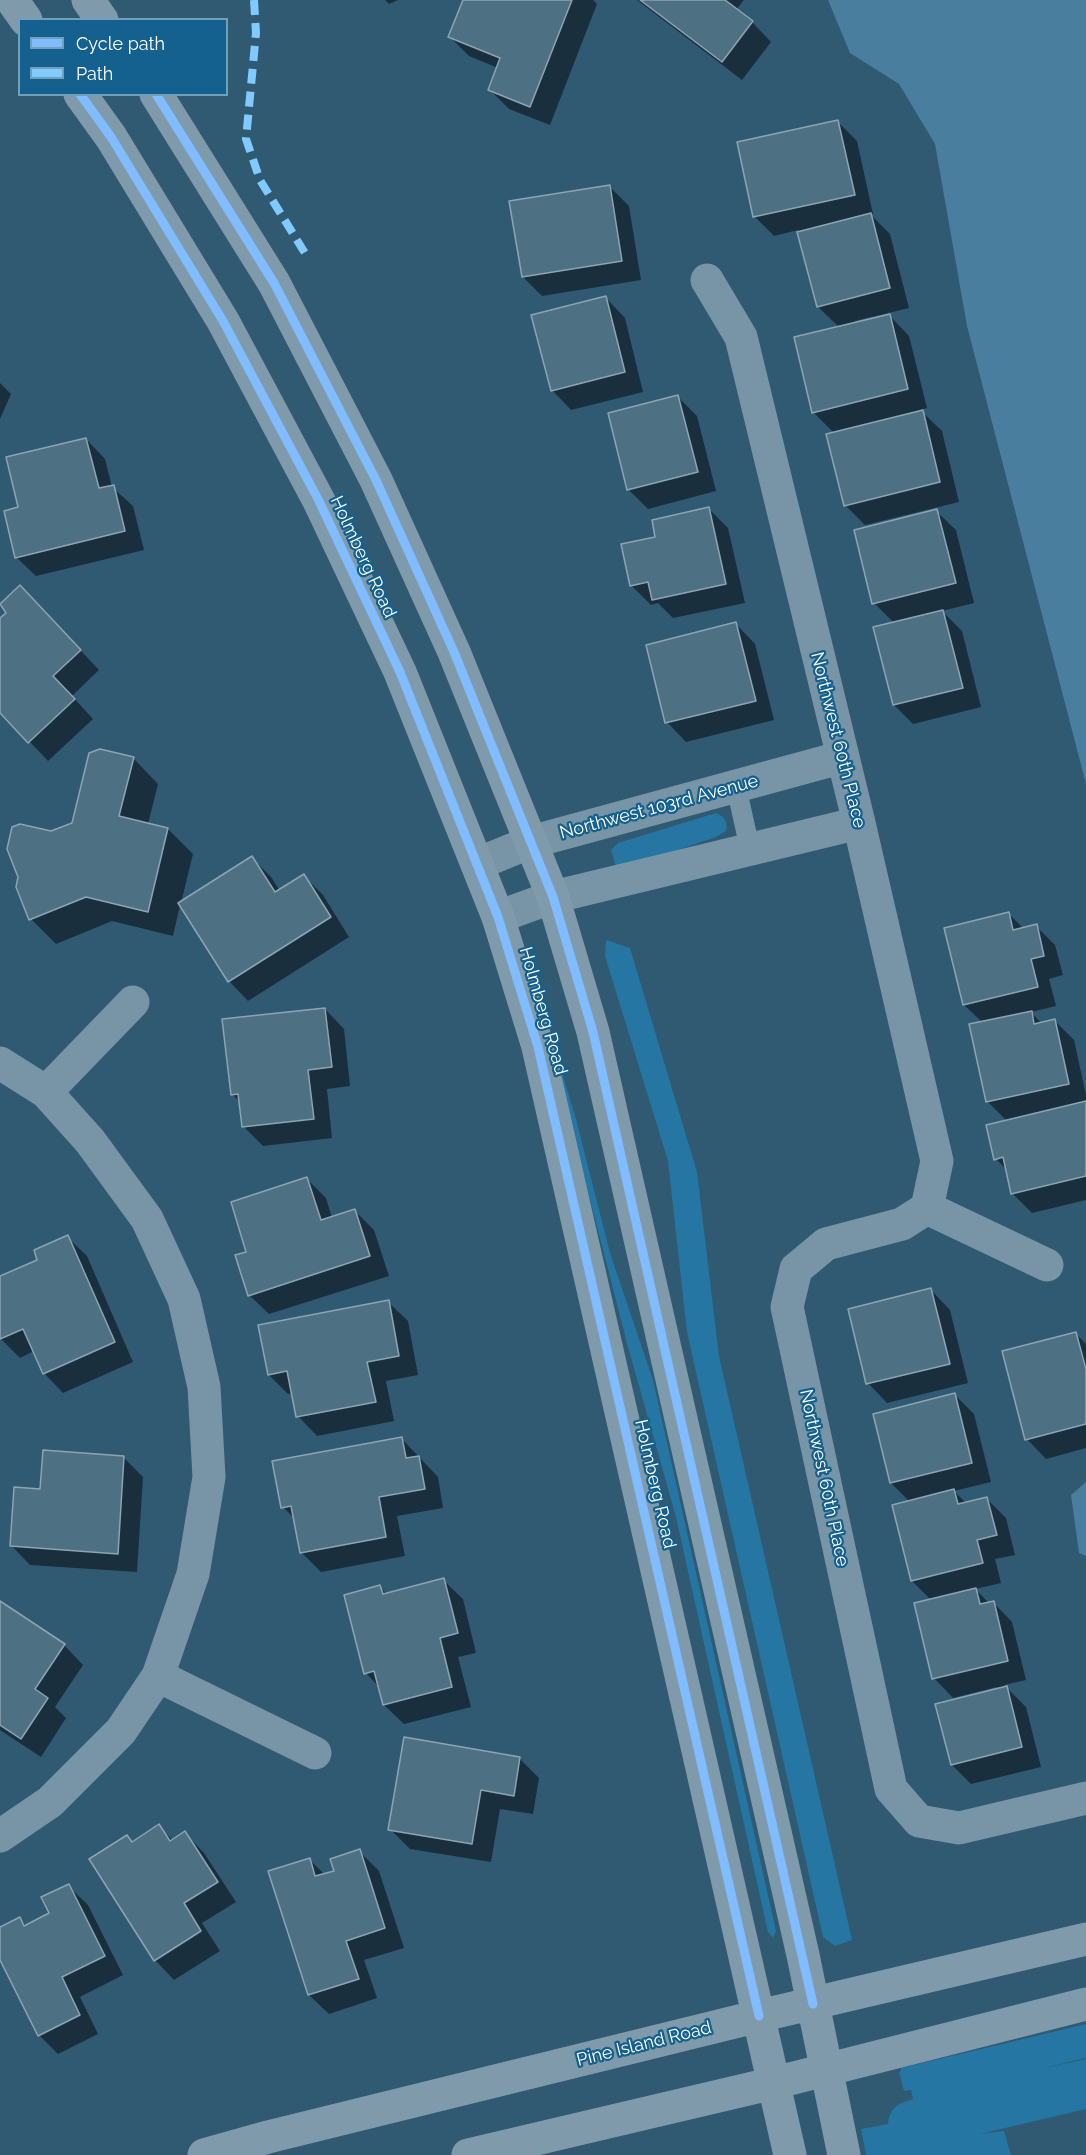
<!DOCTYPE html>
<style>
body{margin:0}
#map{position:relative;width:1086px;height:2155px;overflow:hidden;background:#305972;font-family:Raleway,sans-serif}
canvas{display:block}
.legend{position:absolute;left:18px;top:18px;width:210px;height:78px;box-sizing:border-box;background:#14608e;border:2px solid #72a0bb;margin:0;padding:8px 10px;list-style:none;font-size:18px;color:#fff}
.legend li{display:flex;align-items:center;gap:12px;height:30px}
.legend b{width:30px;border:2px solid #72a0bb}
</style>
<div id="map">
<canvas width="1086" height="2155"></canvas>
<ul class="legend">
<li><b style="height:8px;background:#80bcff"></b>Cycle path</li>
<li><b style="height:8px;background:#80caff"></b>Path</li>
</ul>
</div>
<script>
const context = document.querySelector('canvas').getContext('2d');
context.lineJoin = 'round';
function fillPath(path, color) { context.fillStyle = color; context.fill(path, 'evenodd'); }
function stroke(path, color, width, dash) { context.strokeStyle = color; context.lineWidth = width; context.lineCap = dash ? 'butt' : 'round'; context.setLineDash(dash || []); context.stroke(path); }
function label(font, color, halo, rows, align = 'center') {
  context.font = font + ' Raleway,sans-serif'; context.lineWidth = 4.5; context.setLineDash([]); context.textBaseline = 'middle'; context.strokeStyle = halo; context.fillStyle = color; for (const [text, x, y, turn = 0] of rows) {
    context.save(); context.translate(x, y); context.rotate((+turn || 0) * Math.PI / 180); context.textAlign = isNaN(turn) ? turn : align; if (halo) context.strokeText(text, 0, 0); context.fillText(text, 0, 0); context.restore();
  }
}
const green = new Path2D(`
 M716,813C725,817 728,822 726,831L716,837L621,869L615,864L611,850L618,843Z
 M606,940L630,948L697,1172L719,1356L852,1940L835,1946L823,1937L687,1332L668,1161L605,956Z
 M532,974L576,1119L610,1253L653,1380L776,1931L773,1938L768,1932L676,1517L628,1347Z
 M1086,2024V2058L1040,2069L1086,2059V2109L980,2134L1004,2131L1011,2155H866L861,2129L888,2124C890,2107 897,2104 913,2099L911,2090L904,2091L899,2072L901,2071V2068Z`);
const water = new Path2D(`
 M828,0H1086V784L967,326L935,144L899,84L850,53Z
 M1086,1482V1556L1079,1553L1071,1495Z`);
const shadow = new Path2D(`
 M385,0H398L389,4Z
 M465,0H593L597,4L550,125L509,109L490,90L498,68L469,56L450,37Z
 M637,0H744L736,10L752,22L771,42L742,80Z
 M838,122L857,141L873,214L871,215L890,234L909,308L855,321L856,324L890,316L909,336L927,408L920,410L942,431L959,502L865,525L845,505L834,433L813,412L840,328L818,307L798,230L774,236L754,216Z
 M609,186L629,206L641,280L542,296L523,277Z
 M606,298L625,318L643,392L571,410L552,390Z
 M0,383L11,394L0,419Z
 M678,397L697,416L716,491L648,509L628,489Z
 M86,439L105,459L112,487L133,506L144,550L36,576L16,557L20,508Z
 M708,508L728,528L745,603L673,618L658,603L651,605L631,585L657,538Z
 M936,511L956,530L974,603L942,611L962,631L981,707L913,724L894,705V623L874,603Z
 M39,606L99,670L72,696L93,719L48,761L0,710V620Z
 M736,624L755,644L774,720L686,742L667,722Z
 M133,758L158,784L148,824L168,829L193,854L181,903L252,858L271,877L280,891L304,876L323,895L349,937L248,1001L229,981L180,905L173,936L112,921L56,944L31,919L51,833L74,824Z
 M1009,914L1024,929L1036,926L1055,945L1063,975L1049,979L1056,1006L1031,1012L1042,1024L1055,1021L1074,1040L1086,1095V1200L1032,1213L1013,1194L1008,1171L996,1159L1008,1122L987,1101L983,1023L964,1005Z
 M325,1009L344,1029L350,1086L327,1089L332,1138L263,1146L243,1126L241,1103L232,1094Z
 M307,1179L326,1198L332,1218L355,1211L374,1230L389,1276L269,1314L249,1295L248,1253Z
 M67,1237L87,1256L133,1362L63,1393L44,1373L34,1351L20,1358L0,1338V1278L39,1261Z
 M931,1290L950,1310L968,1383L887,1403L868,1383Z
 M388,1302L408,1321L418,1375L386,1381L394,1421L317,1436L298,1416L293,1393L288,1394L269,1375Z
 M1076,1334L1086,1344V1448L1046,1459L1027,1439Z
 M955,1395L974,1414L991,1482L954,1491L967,1504L987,1499L1006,1518L1015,1555L995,1559L1001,1583L975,1589L989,1603L993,1602L1012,1622L1026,1680L1004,1685L1026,1707L1041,1767L971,1784L952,1765L997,1690V1687L953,1698L934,1678L931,1600L912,1581L910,1502L891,1483Z
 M402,1439L438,1477L443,1508L397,1516L405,1556L321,1572L301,1552L295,1519L283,1507Z
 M123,1457L143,1477L137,1572L30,1565L11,1545L41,1491Z
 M443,1580L463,1599L476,1653L458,1657L471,1707L404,1724L384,1705L380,1688L366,1673L346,1596L380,1587L387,1594Z
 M0,1603L64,1645L83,1665L55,1707L66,1718L41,1757L0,1730Z
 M520,1759L539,1778L533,1814L500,1809L491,1862L410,1849L390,1829Z
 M159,1826L173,1841L185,1833L204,1853L236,1902L202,1923L220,1951L174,1980L155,1960L91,1860L127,1837L133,1843Z
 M359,1851L379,1871L404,1948L364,1960L377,1998L329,2014L309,1995L270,1872L309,1859L325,1875L335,1871Z
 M68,1886L88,1905L123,1975L80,1997L98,2034L58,2054L39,2035L0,1957V1929L19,1919L27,1926L51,1914Z`);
const building = new Path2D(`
 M463,0H572L530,107L488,90L500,58L448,37Z
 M640,0H725L753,21L722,62Z
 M838,120L855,195L753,217L737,142Z
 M610,185L622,261L522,277L509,201Z
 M871,213L890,288L817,307L797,232Z
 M606,296L625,372L551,391L531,315Z
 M890,314L908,389L812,413L794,337Z
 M678,395L698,472L627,490L608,413Z
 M923,410L940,482L844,506L826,434Z
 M86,438L99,488L114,485L125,531L15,558L4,511L18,507L6,457Z
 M709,507L726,584L652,600L648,582L630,586L621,544L655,537L652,520Z
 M937,509L956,583L872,604L854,530Z
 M20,585L81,650L53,676L75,699L28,743L0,713V618L6,613L0,604Z
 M943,610L963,688L893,705L873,627Z
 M736,622L756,701L665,723L646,645Z
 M100,749L134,757L119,816L168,828L148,912L86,897L29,920L16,887L18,877L7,849L12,827L20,824L51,831L72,823L89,753Z
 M252,856L275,892L304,874L331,917L228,982L178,903Z
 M1009,912L1013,930L1037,924L1044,956L1031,959L1038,987L963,1005L944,928Z
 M325,1008L332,1067L308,1070L314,1119L242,1127L238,1094L231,1095L222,1019Z
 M1032,1011L1034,1024L1055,1019L1069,1084L986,1102L969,1024Z
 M1086,1101V1176L1011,1194L1003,1157L994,1160L986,1125Z
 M307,1177L321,1220L355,1209L370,1256L248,1296L235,1255L246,1252L231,1202Z
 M68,1235L115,1342L43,1374L23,1329L0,1339V1276L37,1260L34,1250Z
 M931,1288L950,1364L866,1384L848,1309Z
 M389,1300L399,1356L367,1362L376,1402L296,1417L287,1371L268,1375L258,1325Z
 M1076,1332L1086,1369V1424L1025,1440L1002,1351Z
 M955,1393L972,1463L890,1483L873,1414Z
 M402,1437L406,1458L419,1456L425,1489L379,1497L386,1537L300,1553L291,1506L281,1508L272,1461Z
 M43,1450L124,1456L118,1554L10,1546L14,1487L40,1489Z
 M954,1489L958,1504L987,1497L997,1535L977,1540L983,1563L911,1581L892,1505Z
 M444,1578L458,1633L440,1638L452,1687L383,1705L374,1671L364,1674L344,1595L380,1585L383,1594Z
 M976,1588L980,1604L994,1601L1008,1661L932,1679L914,1603Z
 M0,1601L65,1644L35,1689L48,1698L21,1739L0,1725Z
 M1007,1686L1022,1747L951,1765L935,1704Z
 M404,1737L520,1757L514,1796L481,1790L472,1844L388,1830Z
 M159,1824L170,1841L185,1831L218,1882L184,1903L201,1931L154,1961L89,1859L127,1835L132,1842Z
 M360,1849L385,1928L346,1941L359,1979L308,1995L268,1871L310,1858L315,1876L334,1871L330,1859Z
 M69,1884L105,1956L62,1977L80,2015L38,2036L0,1960V1927L20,1917L24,1926L49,1913L41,1897Z`);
const lane = new Path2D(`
 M736,786L750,849`);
const street = new Path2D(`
 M707,280L741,337L859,823L937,1161L927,1208L902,1224L826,1244L796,1269L787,1307L891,1789L919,1821L959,1828L1086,1798
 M477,864L531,842L843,757
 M498,917L553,897L859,823
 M0,1063L46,1092L90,1141L147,1219L184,1299L204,1387L209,1477L193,1574L158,1676L121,1731L50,1802L0,1836
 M46,1092L133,1002
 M927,1208L1047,1265
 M158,1676L315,1753`);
const secondary = new Path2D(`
 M12,0L26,20
 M88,0L102,20
 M80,94L111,137L223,321L319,501L400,672L498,917L538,1047L790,2155
 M156,94L274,283L376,480L454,652L553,897L593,1032L803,1955L844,2155
 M204,2155L268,2137L759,2016L1086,1939
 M468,2155L774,2083L1086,2004`);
const quiet = new Path2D(`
 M254,0L256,33L246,139L260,180L308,258`);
const cycleway = new Path2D(`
 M80,94L111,137L223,321L319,501L400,672L498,917L538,1047L759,2016
 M156,94L274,283L376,480L454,652L553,897L593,1032L813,2004`);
const streetNames = [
 ["Holmberg Road",363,557,65],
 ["Northwest 60th Place",838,740,76],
 ["Northwest 103rd Avenue",659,807,-15],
 ["Holmberg Road",543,1011,74],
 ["Northwest 60th Place",824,1478,78],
 ["Holmberg Road",655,1484,77],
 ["Pine Island Road",644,2044,-14]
];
fillPath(green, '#2576a3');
fillPath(water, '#497e9e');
fillPath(shadow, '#0007');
fillPath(building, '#4e7083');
stroke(building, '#8ca5b4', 1.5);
stroke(lane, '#7795a6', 20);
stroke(street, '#7795a6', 33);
stroke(secondary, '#7f9aab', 33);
stroke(quiet, '#80caff', 8, [15, 8]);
stroke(cycleway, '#80bcff', 9);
label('18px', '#fff', '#14608e', streetNames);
</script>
